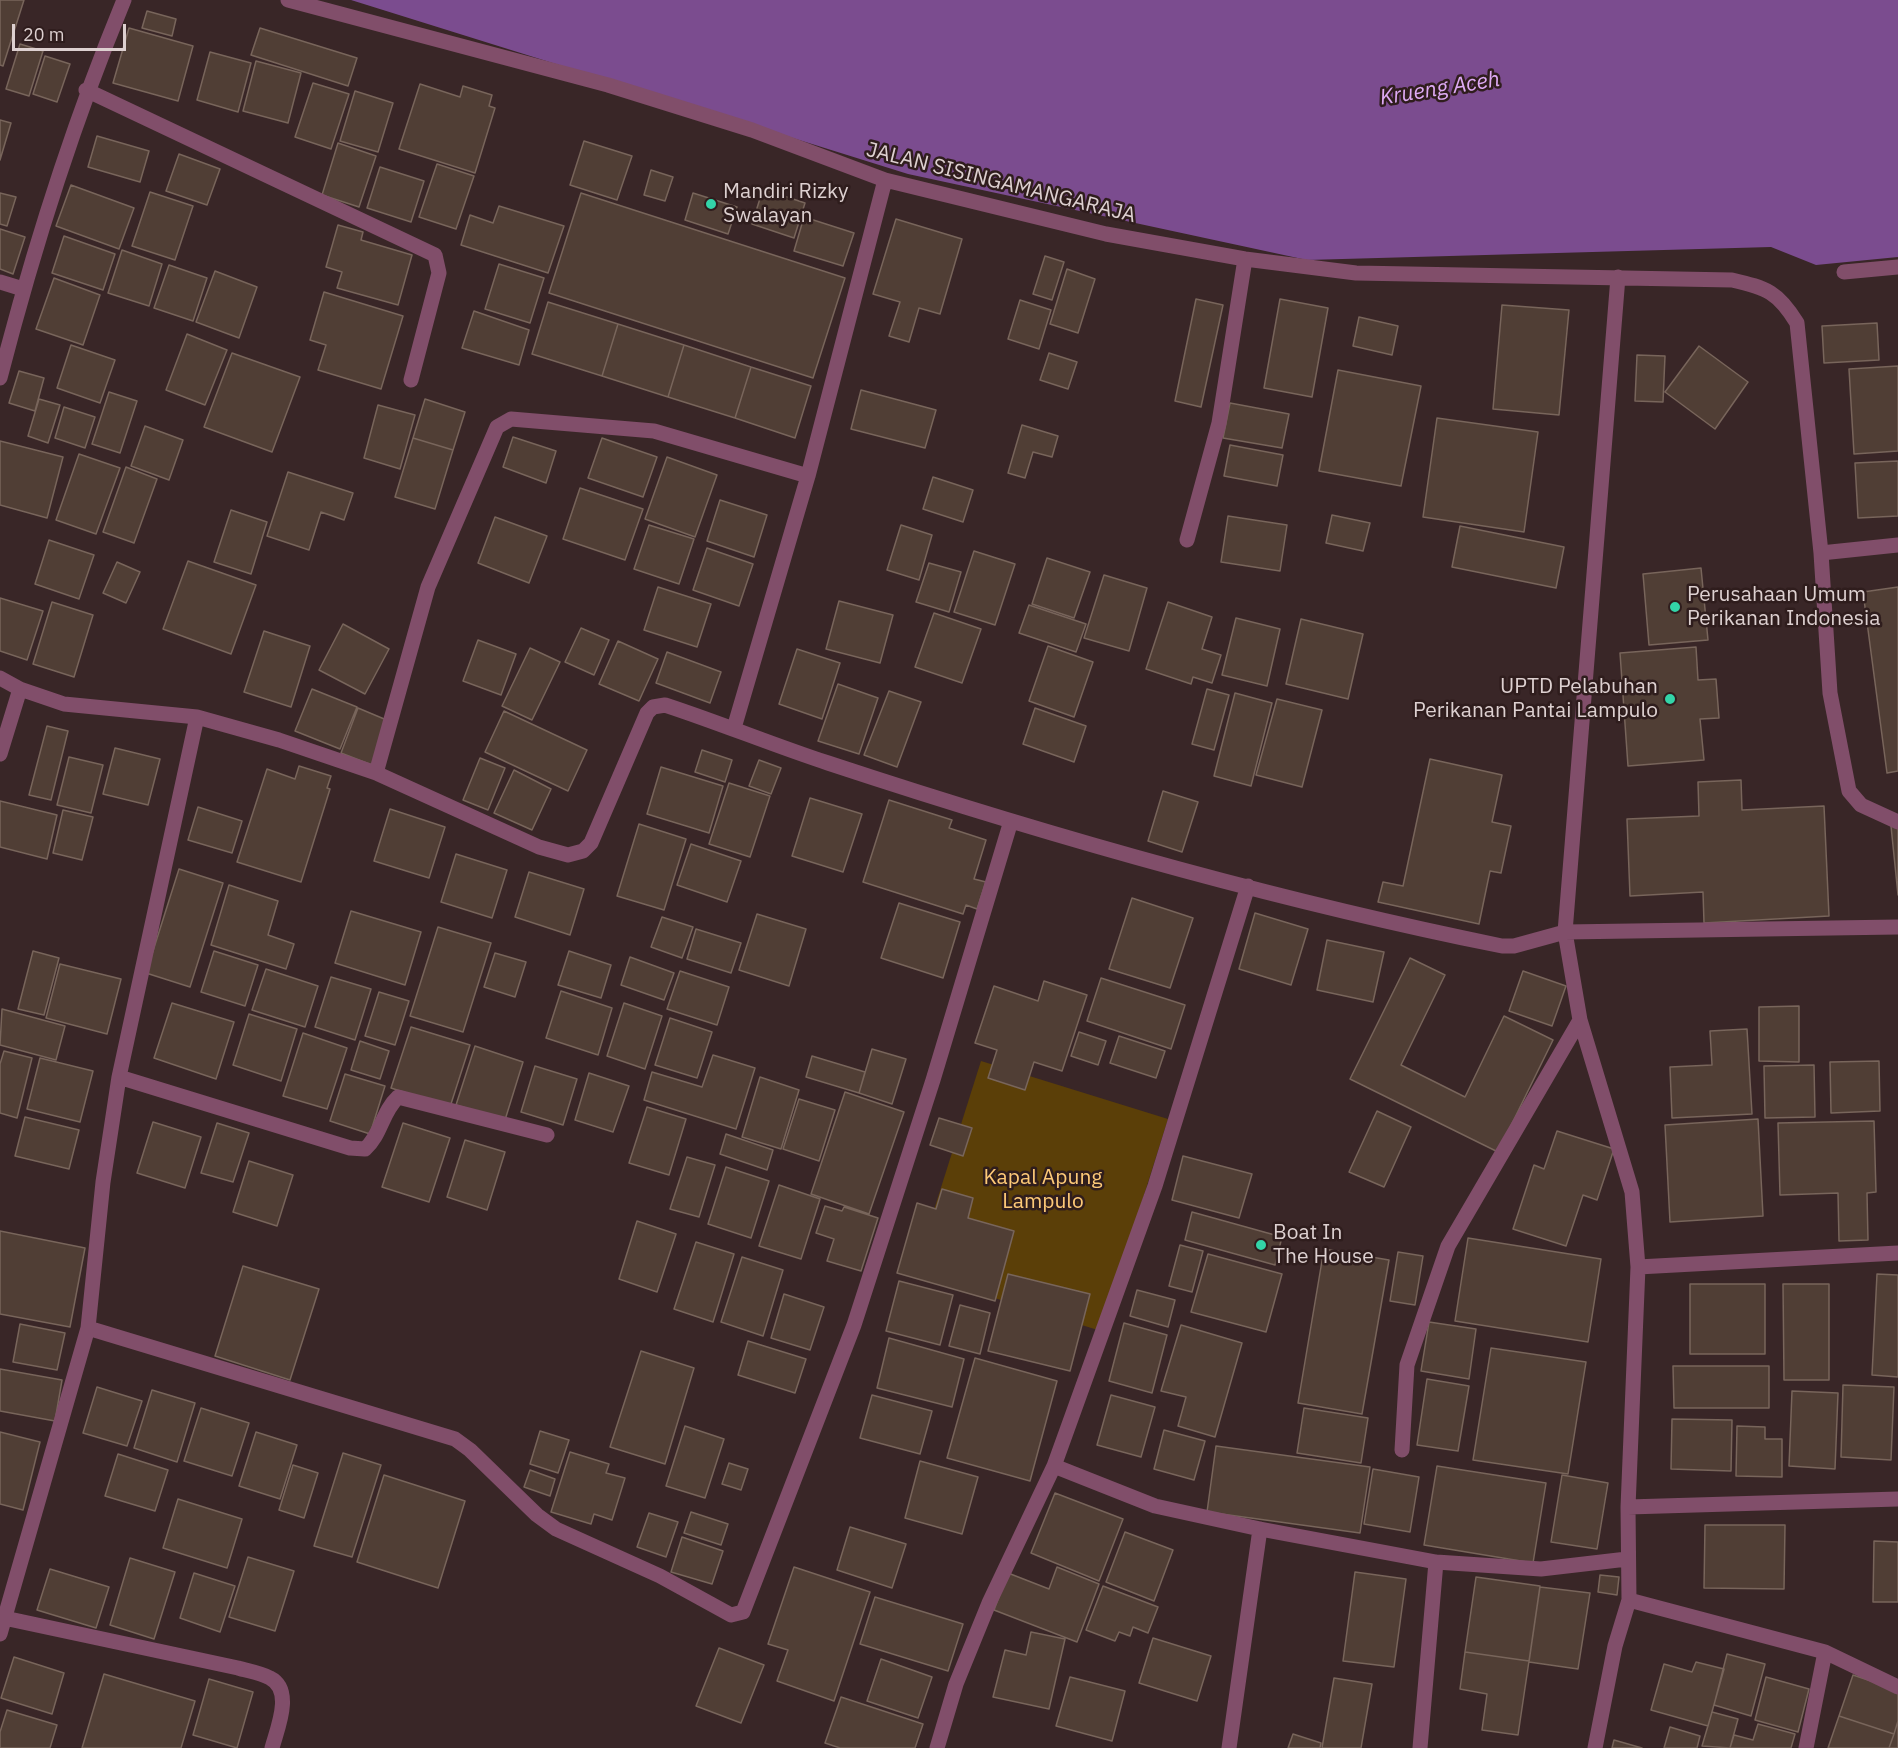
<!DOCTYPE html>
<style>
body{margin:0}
#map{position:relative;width:1898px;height:1748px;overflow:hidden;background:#392627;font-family:"IBM Plex Sans",sans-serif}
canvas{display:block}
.scale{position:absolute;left:12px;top:24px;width:114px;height:27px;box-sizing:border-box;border:3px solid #ddd0d0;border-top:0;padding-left:8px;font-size:18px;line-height:21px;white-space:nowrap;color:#ddd0d0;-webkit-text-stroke:4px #2f1d1d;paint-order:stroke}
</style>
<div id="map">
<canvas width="1898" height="1748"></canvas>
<div class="scale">20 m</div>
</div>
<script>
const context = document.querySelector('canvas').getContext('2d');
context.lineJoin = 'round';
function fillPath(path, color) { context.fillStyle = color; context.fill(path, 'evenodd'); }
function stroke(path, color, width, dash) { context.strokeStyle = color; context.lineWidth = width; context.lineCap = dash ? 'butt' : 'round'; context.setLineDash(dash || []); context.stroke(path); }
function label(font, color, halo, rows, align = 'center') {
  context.font = font + ' "IBM Plex Sans",sans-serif'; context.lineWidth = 5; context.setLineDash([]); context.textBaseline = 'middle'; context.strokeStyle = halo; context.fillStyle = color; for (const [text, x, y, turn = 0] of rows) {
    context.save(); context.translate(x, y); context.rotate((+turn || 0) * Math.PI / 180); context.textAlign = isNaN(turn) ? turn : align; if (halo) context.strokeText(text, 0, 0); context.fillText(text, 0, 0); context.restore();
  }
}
const green = new Path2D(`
 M981,1061L1168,1119L1101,1331L914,1273Z`);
const water = new Path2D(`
 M351,0H1898V257L1816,265L1771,247L1307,260L908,174Z`);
const building = new Path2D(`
 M0,0H24L3,66L0,65Z
 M147,11L176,19L172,36L142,28Z
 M129,28L193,46L178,101L113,83Z
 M260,28L357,58L348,86L251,55Z
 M20,44L43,51L29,96L6,89Z
 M210,52L251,63L238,112L197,100Z
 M45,56L70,64L57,102L33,94Z
 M256,61L301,73L288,123L243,111Z
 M313,83L349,94L331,149L295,137Z
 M420,84L460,97L463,86L492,95L489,106L495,108L475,173L399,149Z
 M355,91L393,103L378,152L340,141Z
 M0,120L11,123L0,160Z
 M97,136L149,151L140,182L88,167Z
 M584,141L632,156L617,200L570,185Z
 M338,143L376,156L359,207L322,195Z
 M179,154L220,169L207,205L166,191Z
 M437,164L474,176L456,229L419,217Z
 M380,167L424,181L411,222L367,208Z
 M651,170L673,177L665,201L644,195Z
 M71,185L134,208L119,249L56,226Z
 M763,189L805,203L794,238L752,224Z
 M150,192L193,206L175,260L132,246Z
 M0,193L16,197L7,226L0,224Z
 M581,193L845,278L813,378L549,293Z
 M693,193L737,207L728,234L685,220Z
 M499,206L564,226L548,273L461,245L470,215L493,223Z
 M804,217L854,233L843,266L794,251Z
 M896,219L962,239L940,314L919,308L909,342L889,336L900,302L873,294Z
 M338,225L363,232L361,240L412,255L398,305L337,288L342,272L326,267Z
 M0,229L25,237L13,274L0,269Z
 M64,236L115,254L103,290L52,273Z
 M122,250L162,264L149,306L108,293Z
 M1045,256L1064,262L1052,300L1033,294Z
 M499,264L544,278L530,323L485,309Z
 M169,265L207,278L193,321L154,308Z
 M1067,269L1095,279L1078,333L1050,324Z
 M215,271L257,287L239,338L196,322Z
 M54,278L100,295L83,345L36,329Z
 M324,292L403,316L381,389L318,370L326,345L310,340Z
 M1196,299L1223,305L1201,407L1175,401Z
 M1280,299L1328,308L1312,397L1264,388Z
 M1020,300L1051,310L1039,349L1008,339Z
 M548,302L618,324L602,376L532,354Z
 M1502,305L1569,310L1559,415L1493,409Z
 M474,311L529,330L519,365L462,348Z
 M1359,317L1398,326L1392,355L1353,346Z
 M1877,323L1879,360L1824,363L1822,326Z
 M618,324L684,345L668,397L602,376Z
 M187,334L227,350L205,405L166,390Z
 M71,345L115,360L100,403L57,388Z
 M684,345L751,367L735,418L668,397Z
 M1699,346L1748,382L1715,429L1665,392Z
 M232,353L300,377L272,452L204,427Z
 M1049,353L1077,362L1068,389L1040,380Z
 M1637,355L1665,356L1663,402L1635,401Z
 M1898,366V451L1854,454L1849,369Z
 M751,367L811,386L795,438L735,418Z
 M1338,370L1421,386L1401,486L1319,471Z
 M19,371L44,378L35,411L9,403Z
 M861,390L936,410L925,448L851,429Z
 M109,392L137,401L120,453L92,444Z
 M39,399L60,405L48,443L28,436Z
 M425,399L465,412L453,450L413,438Z
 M1230,403L1289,414L1282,448L1223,438Z
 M378,405L415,415L400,469L364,458Z
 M64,407L95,417L85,448L55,438Z
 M1437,418L1538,432L1524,532L1423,517Z
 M1022,425L1058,436L1052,457L1033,452L1025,478L1008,473Z
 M145,426L183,440L169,480L131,466Z
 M513,437L556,451L546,483L503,467Z
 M413,438L453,450L435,509L395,497Z
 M602,438L657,457L643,497L588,478Z
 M0,441L63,457L47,518L0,505Z
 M1230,445L1283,455L1277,486L1224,476Z
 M79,454L120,468L96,534L56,520Z
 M667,457L717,475L695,537L645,519Z
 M1898,461V516L1858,518L1855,463Z
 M126,467L157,479L134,543L103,532Z
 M288,472L353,493L344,520L321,512L309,550L267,536Z
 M933,477L973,490L963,522L923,509Z
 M580,488L643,509L625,560L563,539Z
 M720,500L767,515L754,557L707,541Z
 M231,510L267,522L251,574L214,562Z
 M1332,515L1370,523L1363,551L1326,543Z
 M1228,516L1287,525L1280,571L1221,562Z
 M495,517L547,536L529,583L478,563Z
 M649,525L694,539L679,584L634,569Z
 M901,525L932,535L919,580L887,570Z
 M1460,526L1564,547L1556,588L1452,567Z
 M49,540L94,555L79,599L35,584Z
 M707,548L753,564L739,606L693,590Z
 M974,551L1015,564L995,625L954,612Z
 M1047,558L1090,572L1074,618L1032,604Z
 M188,561L256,585L231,654L163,629Z
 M117,562L140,572L126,603L103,593Z
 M929,563L961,572L949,612L916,602Z
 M1701,568L1708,640L1649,645L1643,574Z
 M1104,575L1147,588L1129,651L1084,638Z
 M658,587L711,604L697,647L644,630Z
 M1898,587V771L1887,773L1863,592Z
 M0,598L43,611L27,660L0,651Z
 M839,601L893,615L880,663L826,649Z
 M52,602L93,615L74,677L33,664Z
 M1168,602L1212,617L1202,649L1221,655L1212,683L1193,677L1191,684L1146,669Z
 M1029,605L1086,624L1076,652L1019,633Z
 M934,613L981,629L962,683L915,667Z
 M1236,618L1280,629L1267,686L1222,675Z
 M1301,619L1363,634L1348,699L1286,684Z
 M343,624L389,649L365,694L319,670Z
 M581,628L609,640L594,675L565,662Z
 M264,631L310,646L291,707L244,692Z
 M478,640L516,654L501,695L463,681Z
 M618,641L658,659L639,701L599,684Z
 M1048,646L1093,662L1074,717L1029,701Z
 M1696,647L1698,680L1716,679L1719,718L1700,719L1704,760L1628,766L1620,653Z
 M530,648L560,662L532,720L502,706Z
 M797,649L840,663L822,719L779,704Z
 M667,652L721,672L710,703L656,683Z
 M838,684L878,698L859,754L818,741Z
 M312,689L357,707L340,749L295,731Z
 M1207,689L1229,695L1214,750L1192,744Z
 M889,691L921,702L897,767L864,755Z
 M1235,693L1272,703L1251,786L1214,776Z
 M1277,699L1322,710L1302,787L1256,775Z
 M358,708L389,721L372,765L341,753Z
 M1035,708L1086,726L1074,762L1023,744Z
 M504,711L587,750L568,791L485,752Z
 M47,726L68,731L51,800L29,795Z
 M115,748L160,759L148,805L103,794Z
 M702,750L732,760L725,782L695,772Z
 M69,757L103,765L91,813L57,805Z
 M480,758L505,768L488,810L463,800Z
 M1430,759L1502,775L1492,822L1511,826L1501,873L1490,871L1479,924L1378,902L1383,882L1403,886Z
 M759,760L781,768L771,794L749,786Z
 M299,766L331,776L327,788L330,789L301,882L237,862L267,769L295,779Z
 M661,767L723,786L709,833L647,814Z
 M514,770L551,789L532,830L494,813Z
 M1741,780L1742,810L1824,806L1829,916L1704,923L1703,892L1630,896L1627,819L1699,816L1698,782Z
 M729,783L770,796L750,857L709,844Z
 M1163,791L1198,802L1182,852L1148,841Z
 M810,798L862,814L843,872L792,856Z
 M889,800L952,820L949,828L986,840L974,879L986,882L977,909L966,905L963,914L863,882Z
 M0,801L57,815L47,859L0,847Z
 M198,807L242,821L232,853L188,840Z
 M390,809L445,827L429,878L374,861Z
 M63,810L93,817L82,860L53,853Z
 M639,824L686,839L664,910L617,896Z
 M1898,825V895L1891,826Z
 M691,844L741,861L727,902L677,885Z
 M456,854L507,870L492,918L441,902Z
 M179,869L223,883L190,987L146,973Z
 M529,872L584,889L570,935L515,917Z
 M229,885L278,901L268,935L294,944L286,969L211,945Z
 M1132,898L1193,918L1170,988L1109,969Z
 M899,903L960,922L943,978L881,958Z
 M351,911L421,932L405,985L335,963Z
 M1255,913L1308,929L1291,985L1239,969Z
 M757,914L806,929L789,986L739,970Z
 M662,917L693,927L682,958L651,947Z
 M438,927L491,943L463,1032L410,1016Z
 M696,929L741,943L731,973L687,959Z
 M1327,940L1384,952L1373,1002L1317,990Z
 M33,951L59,958L44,1015L18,1009Z
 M214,951L258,965L245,1006L201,992Z
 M569,951L611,965L601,998L558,985Z
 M495,953L526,962L515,997L484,987Z
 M630,957L674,973L664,1000L621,985Z
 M1410,958L1445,975L1401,1065L1465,1097L1504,1016L1553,1040L1498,1152L1350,1079Z
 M60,964L121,979L107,1034L46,1018Z
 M266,969L318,986L305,1027L252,1010Z
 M680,971L729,987L717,1025L667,1009Z
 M1523,971L1566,986L1552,1026L1509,1011Z
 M331,977L371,989L355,1040L315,1027Z
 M1101,978L1185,1005L1171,1049L1087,1021Z
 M1044,981L1087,995L1062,1071L1034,1062L1025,1090L988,1078L997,1050L975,1043L994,986L1038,1001Z
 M561,991L612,1008L598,1055L546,1038Z
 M379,992L409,1001L395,1045L365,1036Z
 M172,1003L234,1022L216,1079L154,1058Z
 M624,1003L662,1016L645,1069L607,1056Z
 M1799,1006V1062L1759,1061V1007Z
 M2,1009L65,1026L56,1060L0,1045Z
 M249,1014L297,1029L281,1081L233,1065Z
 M670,1018L712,1032L697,1078L655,1065Z
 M411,1027L470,1045L450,1107L391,1088Z
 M1747,1029L1752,1114L1672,1118L1670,1067L1712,1065L1710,1031Z
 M1079,1032L1106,1041L1098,1065L1071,1056Z
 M303,1033L347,1048L327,1109L283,1096Z
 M1119,1036L1165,1051L1156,1078L1110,1063Z
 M360,1041L389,1051L380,1079L351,1070Z
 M475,1046L523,1062L505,1120L456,1105Z
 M872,1049L906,1059L892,1104L859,1093Z
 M4,1051L32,1058L17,1118L0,1113V1064Z
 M713,1055L755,1068L736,1129L644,1100L652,1072L702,1087Z
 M812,1056L865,1072L859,1093L806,1077Z
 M40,1058L93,1071L80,1122L27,1109Z
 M1879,1061L1880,1111L1831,1113L1830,1062Z
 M1814,1065L1815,1117L1765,1118L1764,1066Z
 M535,1066L577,1079L563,1125L521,1112Z
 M589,1073L629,1086L613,1132L575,1120Z
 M345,1074L385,1086L370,1134L330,1121Z
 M760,1077L799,1090L781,1149L742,1137Z
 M845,1092L904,1112L869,1214L811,1194Z
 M799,1099L835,1110L819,1161L783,1149Z
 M647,1107L686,1119L669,1175L629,1163Z
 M1377,1111L1411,1127L1384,1187L1349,1172Z
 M25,1117L79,1130L69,1169L15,1156Z
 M939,1118L972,1128L963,1156L930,1145Z
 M1758,1119L1763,1216L1670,1222L1665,1125Z
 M1874,1121L1876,1192L1867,1193L1868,1240L1839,1241L1838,1193L1780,1195L1778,1123Z
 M153,1122L201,1137L185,1188L137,1173Z
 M217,1123L249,1133L233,1182L201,1173Z
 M403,1123L450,1138L429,1202L382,1187Z
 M1557,1131L1614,1149L1597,1200L1583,1195L1566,1246L1513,1229L1534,1165L1544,1169Z
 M726,1134L773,1150L767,1170L720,1154Z
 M465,1140L505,1152L487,1210L447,1197Z
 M1183,1156L1252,1174L1239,1218L1172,1200Z
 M687,1157L715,1165L699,1217L670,1209Z
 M249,1161L293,1175L277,1226L233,1212Z
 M726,1167L769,1181L751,1238L708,1224Z
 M779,1185L820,1199L801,1259L759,1246Z
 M942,1189L973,1198L968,1218L1014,1231L995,1301L897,1273L917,1203L936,1209Z
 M825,1206L842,1211L844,1207L878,1218L861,1271L827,1261L834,1239L816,1233Z
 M1192,1212L1282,1237L1275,1265L1185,1240Z
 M637,1221L676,1234L657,1292L619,1279Z
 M0,1231L85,1248L70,1327L0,1314Z
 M1468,1238L1601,1259L1588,1342L1455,1321Z
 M696,1242L734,1254L713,1322L674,1309Z
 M1180,1245L1203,1251L1192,1292L1169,1286Z
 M1324,1249L1389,1260L1362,1414L1298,1403Z
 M1398,1252L1423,1256L1415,1305L1390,1301Z
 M1208,1254L1282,1274L1266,1332L1191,1312Z
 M742,1257L783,1270L763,1336L721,1322Z
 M243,1266L319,1289L290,1380L215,1356Z
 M1008,1274L1090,1294L1070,1371L988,1351Z
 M1877,1274L1898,1275V1377L1872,1375Z
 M899,1281L953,1295L940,1345L886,1331Z
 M1690,1284H1765V1354H1690Z
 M1783,1284H1829V1380H1784Z
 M1137,1290L1175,1300L1168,1327L1130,1316Z
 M784,1294L824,1307L810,1350L771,1338Z
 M960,1305L990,1313L980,1354L949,1346Z
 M1429,1322L1476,1329L1469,1379L1421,1371Z
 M1124,1323L1167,1335L1152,1393L1109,1381Z
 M20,1324L65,1333L57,1370L13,1362Z
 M1181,1325L1242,1343L1215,1437L1178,1426L1186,1397L1161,1391Z
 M889,1338L964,1359L952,1407L877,1388Z
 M748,1341L806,1359L795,1393L738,1375Z
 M1491,1348L1586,1362L1568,1474L1473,1460Z
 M641,1351L694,1368L665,1464L610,1447Z
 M975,1358L1057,1381L1030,1481L947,1458Z
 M1673,1366H1769V1408H1674Z
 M0,1369L62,1380L55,1421L0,1411Z
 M1427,1379L1469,1386L1458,1451L1417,1445Z
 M1843,1385L1894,1387L1891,1460L1841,1457Z
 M97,1387L142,1401L127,1446L83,1433Z
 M152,1390L195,1403L177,1462L134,1448Z
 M1792,1391L1838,1393L1835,1469L1789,1466Z
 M872,1395L932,1411L920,1454L860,1438Z
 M1111,1395L1155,1407L1141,1457L1097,1445Z
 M201,1408L249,1423L232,1476L184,1461Z
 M1304,1408L1368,1418L1361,1463L1297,1453Z
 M1672,1419L1732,1420L1731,1471L1671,1469Z
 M685,1426L724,1439L705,1498L666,1486Z
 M1737,1426L1765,1427V1439H1782V1477L1736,1476Z
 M1164,1430L1205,1441L1194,1480L1154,1469Z
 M540,1431L569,1440L558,1473L530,1464Z
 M0,1432L40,1442L23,1510L0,1504Z
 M256,1432L297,1445L280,1499L239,1486Z
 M1216,1446L1370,1467L1360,1533L1207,1512Z
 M570,1452L609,1464L606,1473L625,1478L612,1520L594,1514L591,1524L551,1512Z
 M343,1453L381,1465L352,1557L314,1546Z
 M118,1454L168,1470L155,1511L105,1496Z
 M920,1461L978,1477L962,1534L905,1518Z
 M729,1463L748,1469L741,1490L722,1484Z
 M293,1465L318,1473L304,1518L279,1510Z
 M1437,1466L1546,1483L1533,1563L1424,1545Z
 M1373,1469L1419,1477L1410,1532L1364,1524Z
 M530,1470L555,1479L550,1496L524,1487Z
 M384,1475L465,1501L438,1588L357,1562Z
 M1562,1475L1608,1483L1597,1549L1551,1542Z
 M1055,1493L1123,1519L1099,1581L1031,1553Z
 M178,1499L242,1519L227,1568L163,1548Z
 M691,1512L728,1524L721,1545L684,1533Z
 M649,1513L678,1522L666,1557L637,1547Z
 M1705,1525H1785L1784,1589L1704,1588Z
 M850,1527L906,1544L892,1588L837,1570Z
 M1125,1532L1173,1550L1154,1601L1106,1582Z
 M682,1537L723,1551L712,1584L671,1572Z
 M1874,1541L1898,1542V1602H1873Z
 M248,1557L294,1571L275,1631L229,1617Z
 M130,1558L175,1572L154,1639L110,1625Z
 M794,1567L870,1592L834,1701L777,1681L788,1650L768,1644Z
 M1057,1567L1099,1584L1077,1642L994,1610L1008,1573L1049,1589Z
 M50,1569L109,1587L96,1628L37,1610Z
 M1355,1572L1406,1579L1394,1667L1343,1661Z
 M194,1573L235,1586L220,1632L180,1618Z
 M1600,1575L1619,1577L1617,1595L1598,1592Z
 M1476,1577L1540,1586L1529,1661L1465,1652Z
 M1103,1586L1158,1607L1148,1633L1133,1627L1130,1636L1119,1632L1115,1641L1086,1630Z
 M1540,1587L1590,1593L1578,1669L1529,1662Z
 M875,1597L963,1624L948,1671L860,1644Z
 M1031,1632L1065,1639L1049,1709L993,1697L1005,1650L1026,1655Z
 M1153,1638L1211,1656L1197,1701L1139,1683Z
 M719,1648L764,1665L741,1723L696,1706Z
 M1465,1652L1529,1661L1518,1735L1482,1730L1487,1694L1460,1689Z
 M1727,1654L1765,1664L1751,1716L1714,1705Z
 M14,1657L64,1673L52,1714L1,1698Z
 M881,1659L932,1677L918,1718L867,1701Z
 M1696,1662L1724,1669L1708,1726L1651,1710L1664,1664L1692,1672Z
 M104,1674L195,1701L181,1748H82Z
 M1853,1675L1898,1690V1721L1894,1734L1839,1716Z
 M1070,1677L1125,1691L1112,1741L1056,1726Z
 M1766,1677L1809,1689L1798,1732L1755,1720Z
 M1334,1678L1372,1684L1361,1748H1322Z
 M209,1679L253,1692L237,1748L193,1735Z
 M841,1697L923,1724L915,1748H840L825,1743Z
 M7,1710L57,1725L50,1748H0V1732Z
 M1712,1712L1738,1719L1730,1748L1702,1746Z
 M1839,1716L1894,1734L1889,1748H1828Z
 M1898,1721V1748H1889L1894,1734Z
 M1758,1724L1795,1734L1791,1748H1730L1734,1735L1753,1740Z
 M1670,1727L1700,1736L1697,1748H1664Z
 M1293,1734L1321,1743L1320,1748H1288Z
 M1614,1740L1642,1748H1612Z`);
const street = new Path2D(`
 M288,0L608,85L752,130L885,180L1106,234L1245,259L1356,273L1732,280C1767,288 1778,292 1797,323L1821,553L1830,693L1849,791L1861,805L1898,822
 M86,90L435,255L439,273L411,380
 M1844,272L1898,267
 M0,282L23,289
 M0,378C34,246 72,126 124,0
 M1187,540L1219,423L1245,259
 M1821,553L1898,545
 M0,678L20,689L64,704L197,717L279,740L376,773L539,847L568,855L583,851L591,843L647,713L653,707L665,705C720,723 773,745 828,763C1049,836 1274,900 1502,946H1514L1565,932L1898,927
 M734,728L808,476L885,180
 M0,754L20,689
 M376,773L428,587L497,427L511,419L654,431L808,476
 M119,1077L350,1148L365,1149C381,1135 382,1112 398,1097L547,1135
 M1638,1267L1898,1253
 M88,1328L455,1439L470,1450L537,1515L556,1529L660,1576L731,1615L743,1612L854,1325L933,1080L1011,821
 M1402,1450L1407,1365L1448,1246L1580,1020
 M1054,1466L1155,1506L1260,1529L1436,1562L1541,1569L1627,1559
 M1628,1507L1898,1499
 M1629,1600L1825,1652L1898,1687
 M0,1617L238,1668C248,1671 261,1673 270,1678C294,1690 277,1729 272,1748
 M0,1634L88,1328L103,1182L119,1077L197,717
 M937,1748L956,1684L989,1603L1054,1466L1155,1186L1248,886
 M1229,1748L1260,1529
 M1420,1748L1436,1562
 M1595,1748L1615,1646L1629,1600L1628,1507L1638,1267L1632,1192L1580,1020L1565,932L1618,277
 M1806,1748L1825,1652`);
const markers = [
 [711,204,6,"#33d4a8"],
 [1675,607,6,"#33d4a8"],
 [1670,699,6,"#33d4a8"],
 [1261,1245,6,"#33d4a8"]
];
const streetNames = [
 ["JALAN SISINGAMANGARAJA",1001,183,14]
];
const poiNames = [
 ["Mandiri Rizky",723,192],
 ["Swalayan",723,216],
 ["Perusahaan Umum",1687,595],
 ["Perikanan Indonesia",1687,619],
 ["UPTD Pelabuhan",1658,687,"right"],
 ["Perikanan Pantai Lampulo",1658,711,"right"],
 ["Boat In",1273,1233],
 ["The House",1273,1257]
];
const parkNames = [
 ["Kapal Apung",1043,1178],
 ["Lampulo",1043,1202]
];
const waterNames = [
 ["Krueng Aceh",1440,89,-9]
];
fillPath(green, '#5b3f08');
fillPath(water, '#7b4c8f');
fillPath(building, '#503e35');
stroke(building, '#78655b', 1.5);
stroke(street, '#814e6a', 15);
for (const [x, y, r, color] of markers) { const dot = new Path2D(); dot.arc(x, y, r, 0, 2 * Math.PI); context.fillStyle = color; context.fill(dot); stroke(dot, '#2f1d1d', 2); }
label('21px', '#ddd0d0', '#2f1d1d', streetNames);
label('21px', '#ddd0d0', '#2f1d1d', poiNames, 'left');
label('21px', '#fdc977', '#2f1d1d', parkNames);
label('italic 22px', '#deaaf4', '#2f1d1d', waterNames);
</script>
